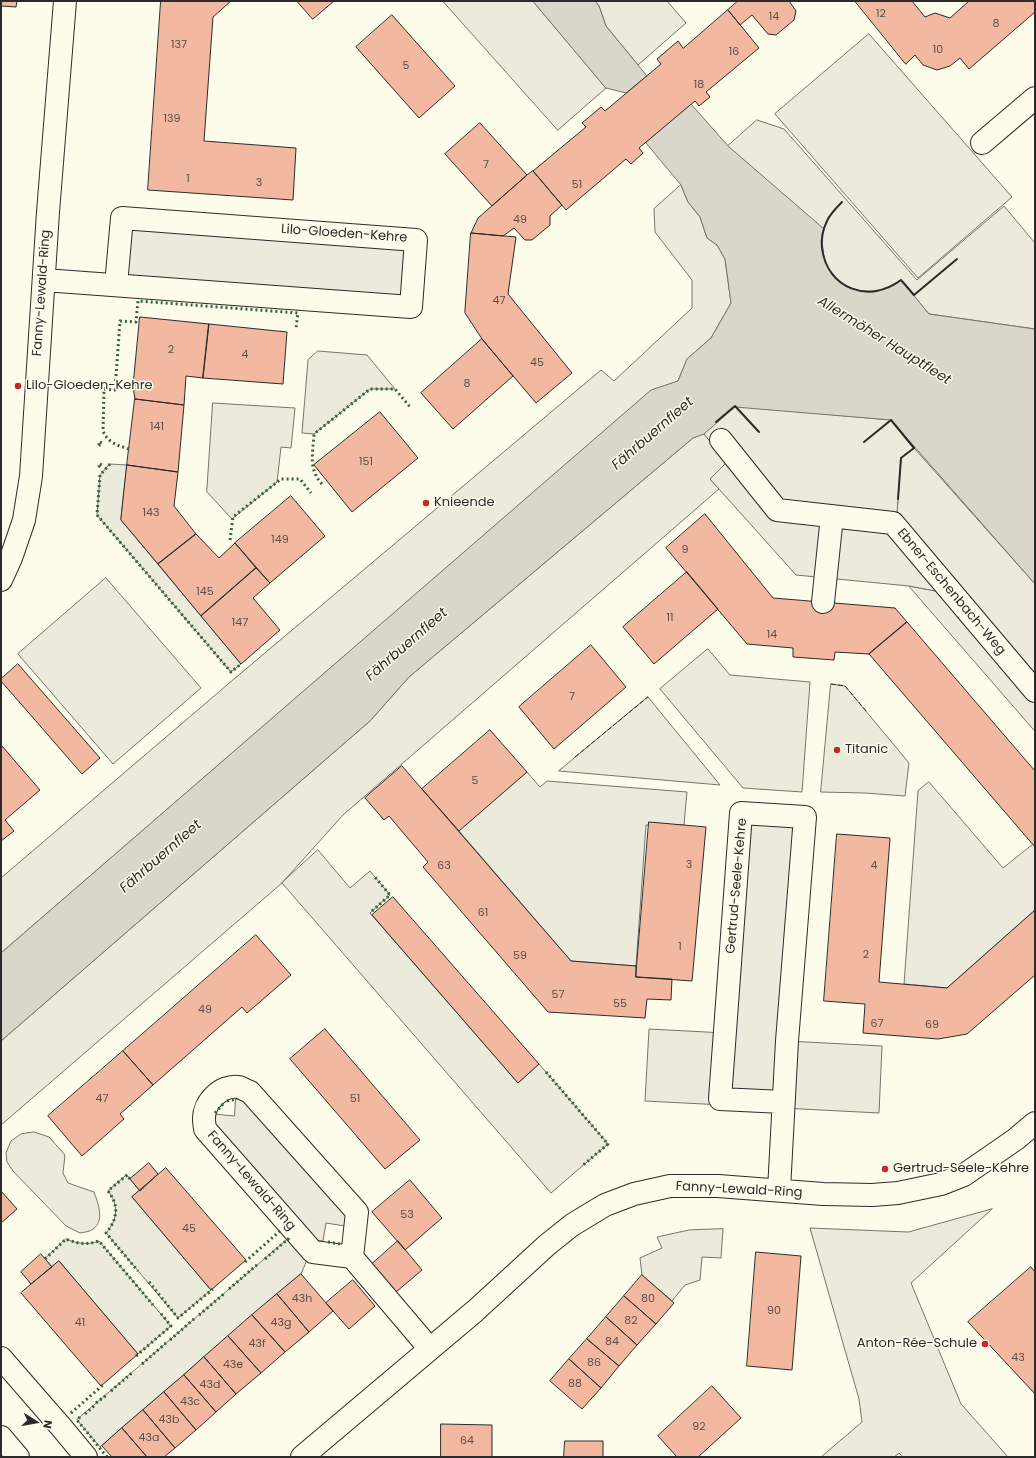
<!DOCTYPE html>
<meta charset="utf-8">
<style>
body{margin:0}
#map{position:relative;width:1036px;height:1458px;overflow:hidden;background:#fdfbea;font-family:Poppins,sans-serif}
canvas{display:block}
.frame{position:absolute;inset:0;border:2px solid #2b2b2b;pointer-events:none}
.north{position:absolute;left:16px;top:1402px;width:40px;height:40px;-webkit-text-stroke:3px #fdfbea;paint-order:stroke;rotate:101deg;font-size:11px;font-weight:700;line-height:16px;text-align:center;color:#2b2b2b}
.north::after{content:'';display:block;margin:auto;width:14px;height:18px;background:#2b2b2b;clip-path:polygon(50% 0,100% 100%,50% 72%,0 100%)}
</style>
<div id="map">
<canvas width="1036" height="1458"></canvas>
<div class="frame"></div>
<div class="north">N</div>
</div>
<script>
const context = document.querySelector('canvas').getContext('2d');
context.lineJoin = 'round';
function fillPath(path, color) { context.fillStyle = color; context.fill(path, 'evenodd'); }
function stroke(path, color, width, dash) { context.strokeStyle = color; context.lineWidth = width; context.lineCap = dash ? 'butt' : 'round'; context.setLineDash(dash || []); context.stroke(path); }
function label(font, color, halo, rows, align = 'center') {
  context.font = font + ' Poppins,sans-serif'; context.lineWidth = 3; context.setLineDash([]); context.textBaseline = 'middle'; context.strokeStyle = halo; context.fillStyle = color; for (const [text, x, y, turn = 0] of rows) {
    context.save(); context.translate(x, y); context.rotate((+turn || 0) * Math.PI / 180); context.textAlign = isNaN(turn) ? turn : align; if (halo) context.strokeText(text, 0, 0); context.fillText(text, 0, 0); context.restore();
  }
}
const green = new Path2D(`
 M443,1H533L606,88L558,130Z
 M595,1H667L686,23L638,65L606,26L599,6Z
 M757,120L784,129L917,280L1004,206L1035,243V329L929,314L901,280C896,283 890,287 884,289C866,297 839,288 829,271C824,261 823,251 822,241L728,146Z
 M681,185L688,202L700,217L707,238L717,245L725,259L731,303L711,338L687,359L678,381L651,391L1,953V878L234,679L601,370L614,381L692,308V280L655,232L654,209Z
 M318,351L367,355L395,389H370L314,434L302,433L308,360Z
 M213,403L295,408L291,448L281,447L277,482L232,519L207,492Z
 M704,434L727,462L710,479L719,489L343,815L282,883L1,1125V1041L370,721L409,677L693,438Z
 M914,448L1035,584V674L897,513L901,458Z
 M110,464L127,465L121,520L241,664L231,672L97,515L100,475Z
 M909,586L941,592L1035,702V731Z
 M708,649L730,675L810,682L802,792L743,788L660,689Z
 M831,684L845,686L909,763L905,796L865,793L821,792Z
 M648,697L720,785L559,771Z
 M527,772L540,787L547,781L687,792L684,825H646L636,966L571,961L459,831Z
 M929,782L1003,868L1033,844L1035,847V910L947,988L904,984L918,791Z
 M34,1132L49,1137L65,1155L63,1173L68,1183L94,1192C98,1203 105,1221 93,1229C90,1232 84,1232 80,1233L66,1226L13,1171L7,1162L6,1153L11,1141L21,1134Z
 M127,1175L140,1191L132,1197L211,1290L178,1318L106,1233C118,1219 119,1205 108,1191Z
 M992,1209L911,1283L961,1404L1008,1457H903L899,1453L894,1457H821L862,1422L859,1399L810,1228L908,1232Z
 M66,1239C78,1244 87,1245 99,1241L171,1326L138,1354L59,1261L52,1267L45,1259Z
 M288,1239L307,1260L301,1274L100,1447L77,1420Z`);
const parking = new Path2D(`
 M869,34L1012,197L918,278L775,114Z
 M122,218L416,240L411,307L116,285Z
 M735,406L891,420L914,448L901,458L897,513L1035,674V702L941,592L909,586L796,575L710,479L727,462L704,434Z
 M106,578L201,688L113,764L18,654Z
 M741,813L805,817L788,1041L882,1046L879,1113L645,1101L649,1029L725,1033Z
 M318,850L350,888L370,871L390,895L370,913L518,1083L539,1064L608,1144L551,1193L282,883Z
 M236,1099H243L346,1216L345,1226L326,1223L323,1241L312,1240L214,1127V1114L234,1116Z
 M723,1229L721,1258L702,1257L700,1280L685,1285L672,1301L642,1275L640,1258L662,1248L657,1237L689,1230Z`);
const water = new Path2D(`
 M533,1H595L599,6L606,26L647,76L626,93L606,88Z
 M691,104L728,146L824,229C818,257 829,282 857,290C862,291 867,293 873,292C883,291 892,285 901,280L929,314L1035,329V584L891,420L735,407L704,434L693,438L409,677L370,721L1,1041V953L651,390L678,381L687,359L711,338L731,303L725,259L717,245L707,238L700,217L688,202L681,185L646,143Z`);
const building = new Path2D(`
 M1,1H17L16,7L1,6Z
 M161,1H231L213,17L204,141L296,148L293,200L148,190Z
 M297,1H334L313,19Z
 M738,1H789L796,11L794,20L776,35L768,34L752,15L740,25L728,10Z
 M855,1H912L925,17L935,13L950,18L969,1H1035V12L969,69L960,58L950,66L937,70L923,65L915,55L906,64Z
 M728,10L759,48L706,92L710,97L699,106L695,101L639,148L643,153L631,164L626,159L566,210L533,171L586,127L582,123L601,107L605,111L661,64L657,59L678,41L683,48Z
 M392,15L455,86L419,118L356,47Z
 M480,123L527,175L492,206L445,154Z
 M533,171L562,205L550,216V225L532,240H525L514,228L503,236L471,233L478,218L527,175Z
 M471,233L516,237L508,294L572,373L536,403L482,339L465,313Z
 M140,317L209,324L203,378L186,376L184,405L135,399L133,387Z
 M209,324L287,332L283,384L203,378Z
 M482,339L513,376L453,429L421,393Z
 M135,399L184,405L178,472L127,465Z
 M380,412L418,458L352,512L314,465Z
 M127,465L178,472L174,506L196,534L158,564L121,520Z
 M291,496L325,536L270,583L235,543Z
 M705,514L773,598L895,608L907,622L869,654L835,652L834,660L793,657V648L747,644L666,548Z
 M196,534L219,558L235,543L256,568L201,616L158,564Z
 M256,568L270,583L253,598L280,630L241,664L201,616Z
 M687,572L718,609L654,664L623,627Z
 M907,622L1035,771V847L869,654Z
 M591,645L626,687L554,749L519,707Z
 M18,664L100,758L82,774L1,681V679Z
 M490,730L527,772L459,831L422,789Z
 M2,746L40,790L5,820L14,831L1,841V748Z
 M402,766L571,961L636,966V977L672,979L671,1000L647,999L645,1018L548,1012L423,867L428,862L389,816L384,820L365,798Z
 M649,822L706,827L692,981L636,977Z
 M837,834L890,838L879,982L947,988L1035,910V975L967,1034L938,1039L863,1033L865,1004L824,1001Z
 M393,897L539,1064L518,1083L372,915Z
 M256,935L291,975L247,1013L242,1007L153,1085L123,1051Z
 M325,1029L420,1140L385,1169L290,1059Z
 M123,1051L153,1085L120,1114L124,1119L82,1156L48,1116Z
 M149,1163L158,1174L140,1191L130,1179Z
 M166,1168L246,1260L211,1290L132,1197Z
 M410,1180L442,1218L405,1250L372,1212Z
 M1,1191L17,1209L1,1223Z
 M398,1241L422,1270L396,1292L372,1264Z
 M756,1252L801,1256L792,1370L747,1366Z
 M41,1254L52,1267L31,1284L21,1272Z
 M59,1261L138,1354L101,1386L21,1293Z
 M1031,1267L1035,1272V1394L968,1322Z
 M301,1274L333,1311L309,1332L277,1294Z
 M642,1275L674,1303L656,1324L624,1296Z
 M353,1280L375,1306L349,1329L326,1303Z
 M277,1294L309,1332L285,1352L252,1315Z
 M624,1296L656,1324L637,1345L606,1317Z
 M252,1315L285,1352L261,1373L228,1336Z
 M606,1317L637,1345L619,1366L587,1339Z
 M228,1336L261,1373L236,1394L204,1357Z
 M587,1339L619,1366L601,1388L569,1359Z
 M204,1357L236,1394L216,1412L184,1375Z
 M569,1359L601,1388L582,1409L550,1381Z
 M184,1375L216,1412L196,1430L164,1392Z
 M712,1386L741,1418L698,1457H677L658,1436Z
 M164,1392L196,1430L175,1448L143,1410Z
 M143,1410L175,1448L164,1457H147L122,1428Z
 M441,1424L492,1425V1457H441Z
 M122,1428L147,1457H112L102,1446Z
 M565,1441H603V1457H564Z`);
const street = new Path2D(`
 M982,143L1035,98
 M44,280C166,289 288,298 411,307L416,240L122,218L116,285
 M721,440L777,510L893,523L1035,691
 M1,580L11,558L24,520L31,476L48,212L65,1
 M823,602L832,516
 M779,1190L787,1041L805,817L741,813L720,1099L783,1102
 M352,1257L357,1212L250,1092C247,1091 242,1088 239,1087C221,1084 203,1103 204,1120C204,1123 205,1127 205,1129L313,1252L352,1257L430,1349
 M1,1358L62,1428L86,1457
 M1,1437L18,1457
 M302,1457L475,1311L547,1245L572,1225L605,1205L634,1194L670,1186H718L823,1194L872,1195L898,1193L941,1184L964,1175L1016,1139L1035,1123`);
const hedge = new Path2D(`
 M100,442L102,443L100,445L99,444Z
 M129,449C117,445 108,443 103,431L104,389L115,390L120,321L136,322L138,301L298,313L296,328
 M100,464L102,465L101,467L99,466Z
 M110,464L100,475L97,515L231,672L241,664
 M322,484C308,469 313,453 314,434L370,389H395L410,407
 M230,540L233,517L281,479H300L311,493
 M372,911L390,895L374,876
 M546,1072L608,1144L582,1166
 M227,1101L236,1099
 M215,1113L223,1104
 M130,1179L127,1175L108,1191C119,1205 118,1219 106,1233L138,1271
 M328,1242L340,1244
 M45,1259L66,1239C78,1244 87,1245 99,1241L153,1305
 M265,1259L288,1239L290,1241
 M245,1262L281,1230L280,1229
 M149,1282L178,1318L213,1289
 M229,1289L259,1263
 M199,1315L225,1293
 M170,1340L195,1318
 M136,1356L171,1326L159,1311
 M142,1364L166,1343
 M111,1391L133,1372
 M96,1403L108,1394
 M71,1413L104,1384
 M85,1414L95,1405
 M80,1417L77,1420L107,1457`);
const fence = new Path2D(`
 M831,684L845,686L867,712
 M575,757L648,697`);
const wall = new Path2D(`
 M842,202C836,208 830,214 827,221C823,229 821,240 822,248C827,289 869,304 901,280L914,295L957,259
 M716,422L735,406L759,432
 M864,442L891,420L914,448L901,458L898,499`);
const markers = [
 [18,386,4,"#c62828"],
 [426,503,4,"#c62828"],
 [837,750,4,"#c62828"],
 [885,1169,4,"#c62828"],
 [985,1344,4,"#c62828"]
];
const numberNames = [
 ["12",881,14],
 ["14",774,17],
 ["8",996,24],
 ["137",179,45],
 ["10",938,50],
 ["16",734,52],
 ["5",406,66],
 ["18",699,85],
 ["139",172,119],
 ["7",486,165],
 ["1",188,179],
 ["3",259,183],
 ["51",577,185],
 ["49",520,220],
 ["47",499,301],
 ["2",171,350],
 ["4",245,355],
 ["45",537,363],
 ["8",467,384],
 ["141",157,427],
 ["151",366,462],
 ["143",151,513],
 ["149",280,540],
 ["9",685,550],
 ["145",205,592],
 ["11",670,618],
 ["147",240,623],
 ["14",772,635],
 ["7",572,697],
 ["5",475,781],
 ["3",689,865],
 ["63",444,866],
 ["4",874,866],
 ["61",483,913],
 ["1",680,947],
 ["2",866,955],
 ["59",520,956],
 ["57",558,995],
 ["55",620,1004],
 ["49",205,1010],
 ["67",877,1024],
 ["69",932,1025],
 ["47",102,1099],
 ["51",355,1099],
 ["53",407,1215],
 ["45",189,1229],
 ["43h",302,1299],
 ["80",648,1299],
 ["90",774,1311],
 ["82",631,1321],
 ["41",80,1323],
 ["43g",281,1323],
 ["84",612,1342],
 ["43f",257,1344],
 ["43",1018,1358],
 ["86",594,1363],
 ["43e",233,1365],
 ["88",575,1384],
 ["43d",210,1385],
 ["43c",190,1402],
 ["43b",169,1420],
 ["92",699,1427],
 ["43a",149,1438],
 ["64",467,1441]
];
const streetNames = [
 ["Lilo-Gloeden-Kehre",344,234,4],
 ["Fanny-Lewald-Ring",42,293,-86],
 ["Ebner-Eschenbach-Weg",951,592,50],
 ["Gertrud-Seele-Kehre",737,886,-85],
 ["Fanny-Lewald-Ring",251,1181,49],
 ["Fanny-Lewald-Ring",739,1190,3]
];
const poiNames = [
 ["Lilo-Gloeden-Kehre",26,386],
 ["Knieende",434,503],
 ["Titanic",845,750],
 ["Gertrud-Seele-Kehre",893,1169],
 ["Anton-Rée-Schule",977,1344,"right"]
];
const waterNames = [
 ["Allermöher Hauptfleet",884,341,32],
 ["Fährbuernfleet",653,434,-41],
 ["Fährbuernfleet",407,645,-41],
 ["Fährbuernfleet",161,857,-41]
];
fillPath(green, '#ecebdb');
stroke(green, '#74746e', 1);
fillPath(parking, '#eceadb');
stroke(parking, '#74746e', 1);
fillPath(water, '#d8d7c9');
stroke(water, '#74746e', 1);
fillPath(building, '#f2b8a0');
stroke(building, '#2b2b2b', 1);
stroke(street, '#2b2b2b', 24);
stroke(street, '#fdfbea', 22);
stroke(hedge, '#34623c', 3, [2, 3]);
stroke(fence, '#2b2b2b', 1, [5, 2]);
stroke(wall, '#2b2b2b', 2);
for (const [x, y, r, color] of markers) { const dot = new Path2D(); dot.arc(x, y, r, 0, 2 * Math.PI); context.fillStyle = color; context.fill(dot); stroke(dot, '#fdfbea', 1.5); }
label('11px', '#5d4e48', null, numberNames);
label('13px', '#2b2b2b', '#fdfbea', streetNames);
label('13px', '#2b2b2b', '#fdfbea', poiNames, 'left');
label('italic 14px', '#2b2b2b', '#fdfbea', waterNames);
</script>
